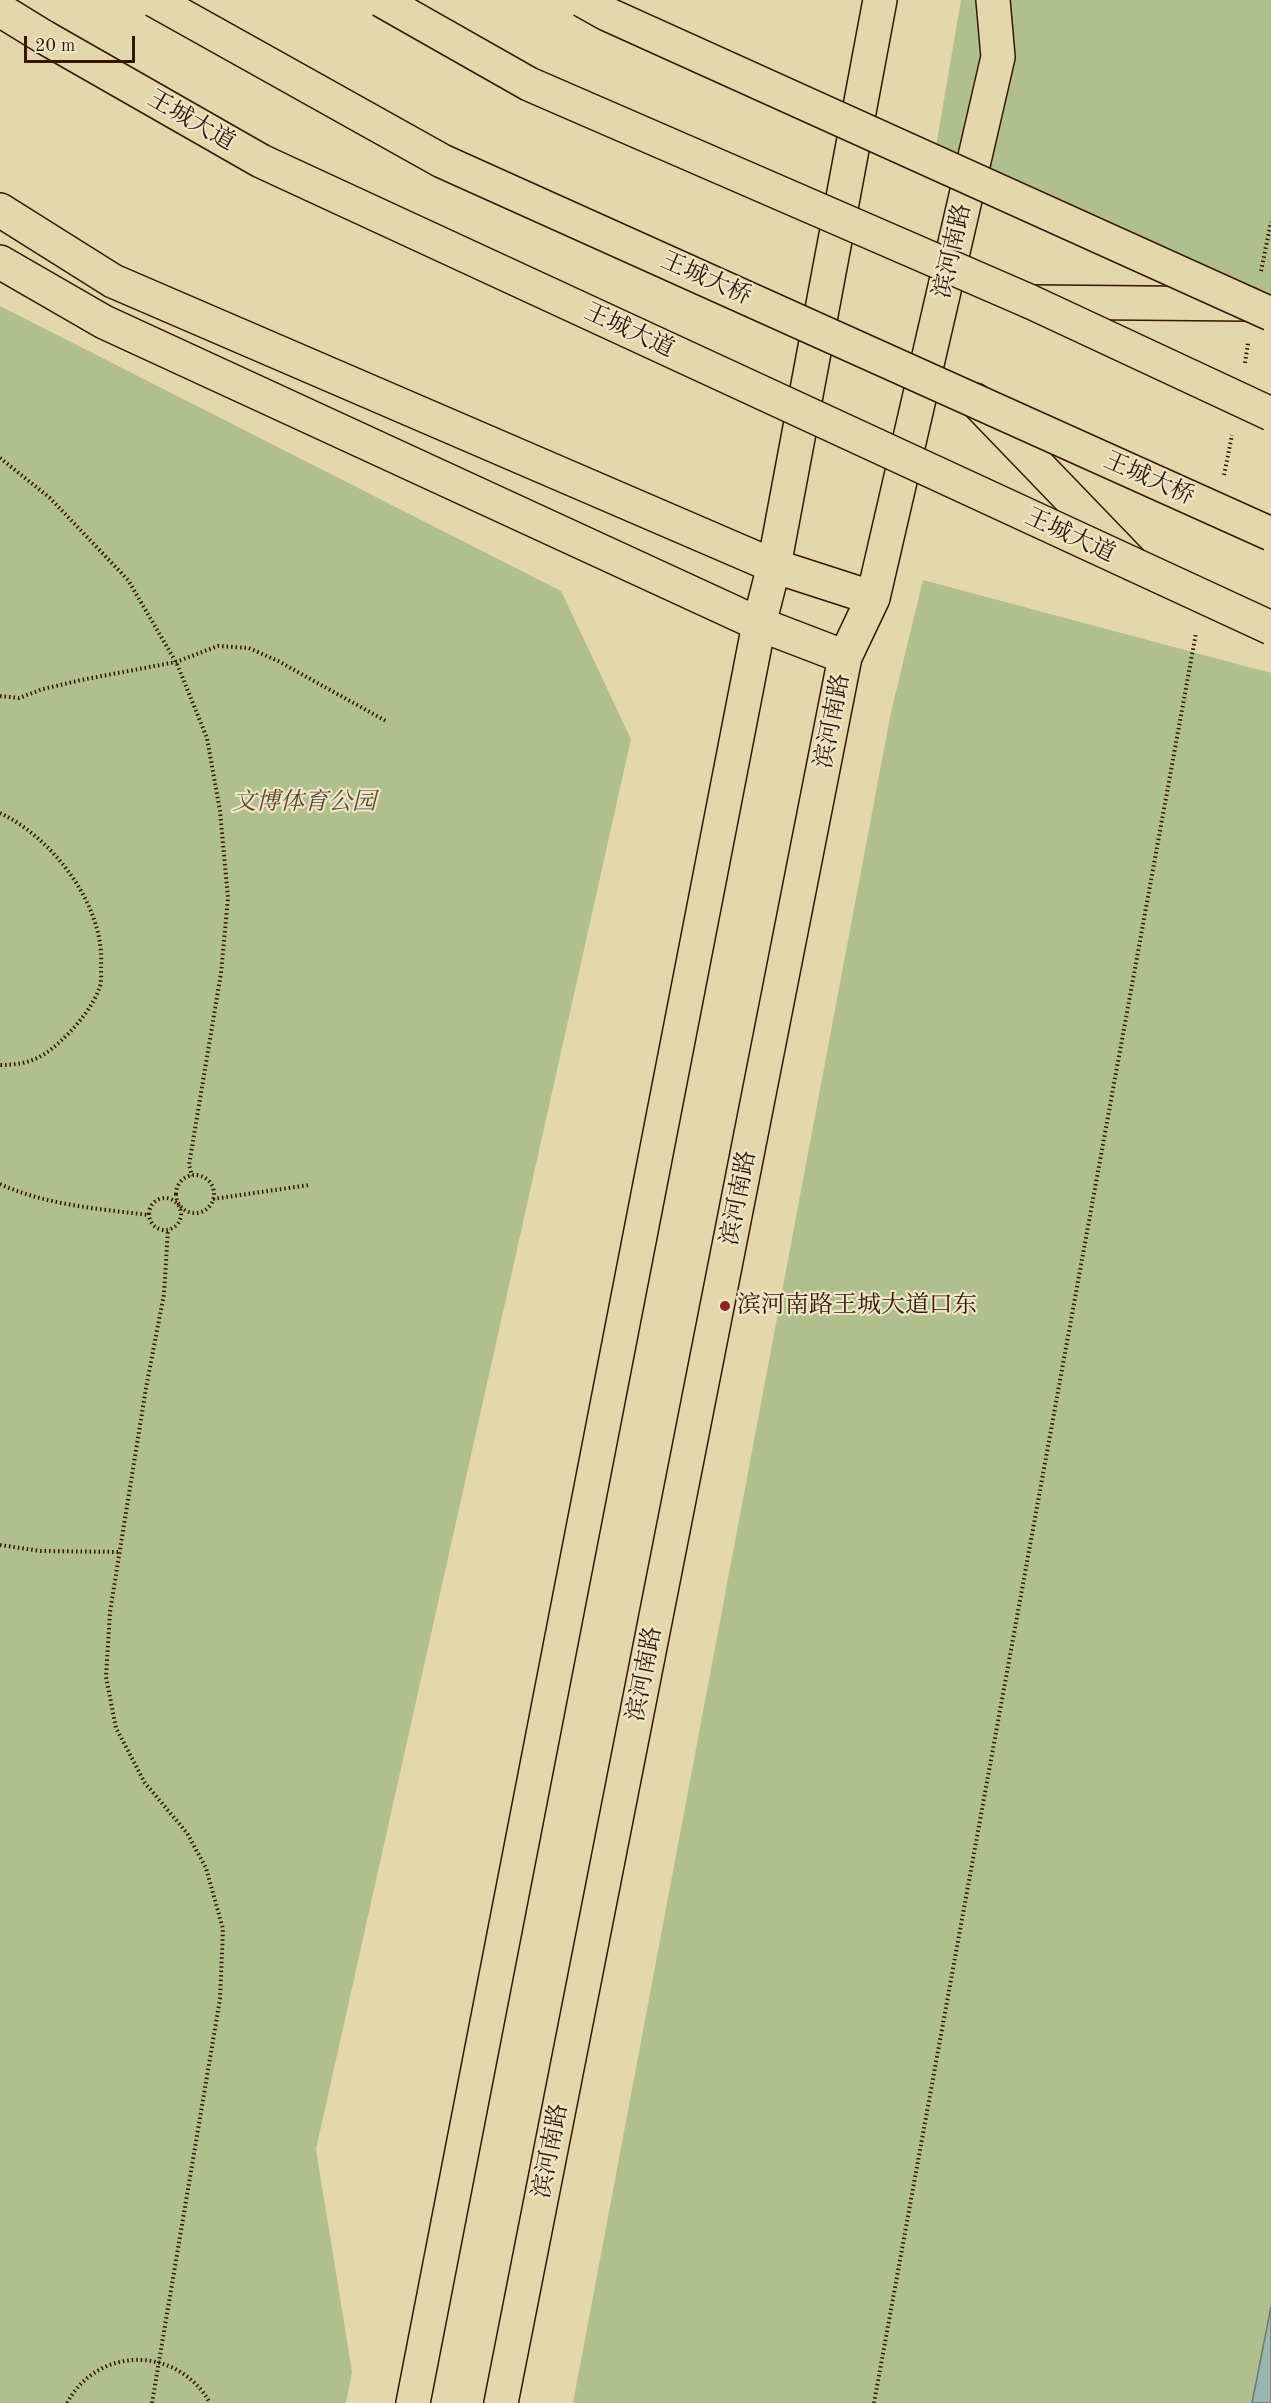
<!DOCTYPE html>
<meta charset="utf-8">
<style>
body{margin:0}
#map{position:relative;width:1271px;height:2403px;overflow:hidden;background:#e4d7ab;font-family:"Old Standard TT",serif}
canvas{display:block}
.scale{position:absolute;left:24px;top:36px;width:111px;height:27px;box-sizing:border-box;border:3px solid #361605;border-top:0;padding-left:8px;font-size:18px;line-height:21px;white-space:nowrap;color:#361605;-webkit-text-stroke:4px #ede5c8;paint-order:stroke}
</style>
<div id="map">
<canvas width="1271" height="2403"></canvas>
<div class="scale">20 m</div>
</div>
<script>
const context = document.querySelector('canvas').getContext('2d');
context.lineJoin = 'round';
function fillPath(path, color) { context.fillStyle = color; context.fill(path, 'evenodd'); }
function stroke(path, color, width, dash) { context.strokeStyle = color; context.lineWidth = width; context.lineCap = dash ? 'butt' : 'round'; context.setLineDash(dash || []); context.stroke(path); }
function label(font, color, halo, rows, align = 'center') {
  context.font = font + ' "Old Standard TT","Noto Serif SC",serif'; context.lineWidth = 4.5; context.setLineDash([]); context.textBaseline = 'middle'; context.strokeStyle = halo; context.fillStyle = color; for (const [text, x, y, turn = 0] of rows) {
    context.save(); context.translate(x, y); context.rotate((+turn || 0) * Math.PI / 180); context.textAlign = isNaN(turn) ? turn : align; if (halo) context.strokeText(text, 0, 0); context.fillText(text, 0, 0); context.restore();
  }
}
const green = new Path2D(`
 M961,0H1271V314L933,164Z
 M0,306L561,591L631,739L316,2149L352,2372L346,2403H0Z
 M923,580L1271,673V2307L1252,2403H573L891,712Z`);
const water = new Path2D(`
 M1271,2307V2403H1252Z`);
const path = new Path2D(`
 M1261,271L1271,222
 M1245,363L1248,343
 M0,458L50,498L128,580L177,664L207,738L220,811L228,898L221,973L189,1165L192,1176
 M1224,475L1232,435
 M0,696L19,698L43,689L81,680L176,662L218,646L249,648L278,661L386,721
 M0,813C53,838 105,906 101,966C101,973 102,982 99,989C93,1005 80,1022 68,1034C46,1056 32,1065 0,1065
 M176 1194a19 19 0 1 1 38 0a19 19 0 1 1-38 0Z
 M0,1184C46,1205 99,1209 149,1215
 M149 1214a16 16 0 1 1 32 0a16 16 0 1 1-32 0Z
 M213,1199L309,1185
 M0,1545L41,1551L119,1552
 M152,2403L220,1999L223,1929L206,1868L187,1833L145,1783L116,1728L106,1677L110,1612L146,1388L164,1294L168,1229
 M874,2403L1196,633`);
const major = new Path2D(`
 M0,10L44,37
 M0,210L113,281L774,566L873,598
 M0,262L104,322L759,624L845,657
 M413,2403L759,624L774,566L880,0
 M501,2403L845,657L873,598L998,57L993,0`);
const highway = new Path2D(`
 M1031,302L1249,304
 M975,400L1133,564`);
const pathBridge = new Path2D(`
 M67,2403C99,2344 179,2347 210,2403`);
const majorBridge = new Path2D(`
 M582,0L607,14L1271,314
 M44,37L261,161L1271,628`);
const highwayBridge = new Path2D(`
 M154,0L442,161L1271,534
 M381,0L529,84L1031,302L1271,414`);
const markers = [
 [725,1306,6,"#8f2418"]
];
const streetNames = [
 ["王城大道",191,121,30],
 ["滨河南路",953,251,-77],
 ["王城大桥",706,279,24],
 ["王城大道",629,331,25],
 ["王城大桥",1149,479,24],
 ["王城大道",1070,536,25],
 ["滨河南路",833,721,-79],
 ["滨河南路",739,1198,-79],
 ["滨河南路",645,1674,-79],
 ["滨河南路",551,2151,-79]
];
const parkNames = [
 ["文博体育公园",304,803]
];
const poiNames = [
 ["滨河南路王城大道口东",737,1306]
];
fillPath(green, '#b0bf8c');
fillPath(water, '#98b7b3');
stroke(water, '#71776d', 1.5);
stroke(major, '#361605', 36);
stroke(highway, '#361605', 36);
stroke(path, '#361605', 4, [1.5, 3]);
stroke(major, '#e4d7ab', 33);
stroke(highway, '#e4d7ab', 33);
stroke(majorBridge, '#361605', 36, []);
stroke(highwayBridge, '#361605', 36, []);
stroke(pathBridge, '#361605', 4, [1.5, 3]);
stroke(majorBridge, '#e4d7ab', 33);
stroke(highwayBridge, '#e4d7ab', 33);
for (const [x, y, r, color] of markers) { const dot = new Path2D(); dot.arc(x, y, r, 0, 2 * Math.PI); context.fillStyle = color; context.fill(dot); stroke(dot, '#ede5c8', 2); }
label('24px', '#361605', '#ede5c8', streetNames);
label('italic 24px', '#5b492e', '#ede5c8', parkNames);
label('24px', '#361605', '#ede5c8', poiNames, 'left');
</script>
